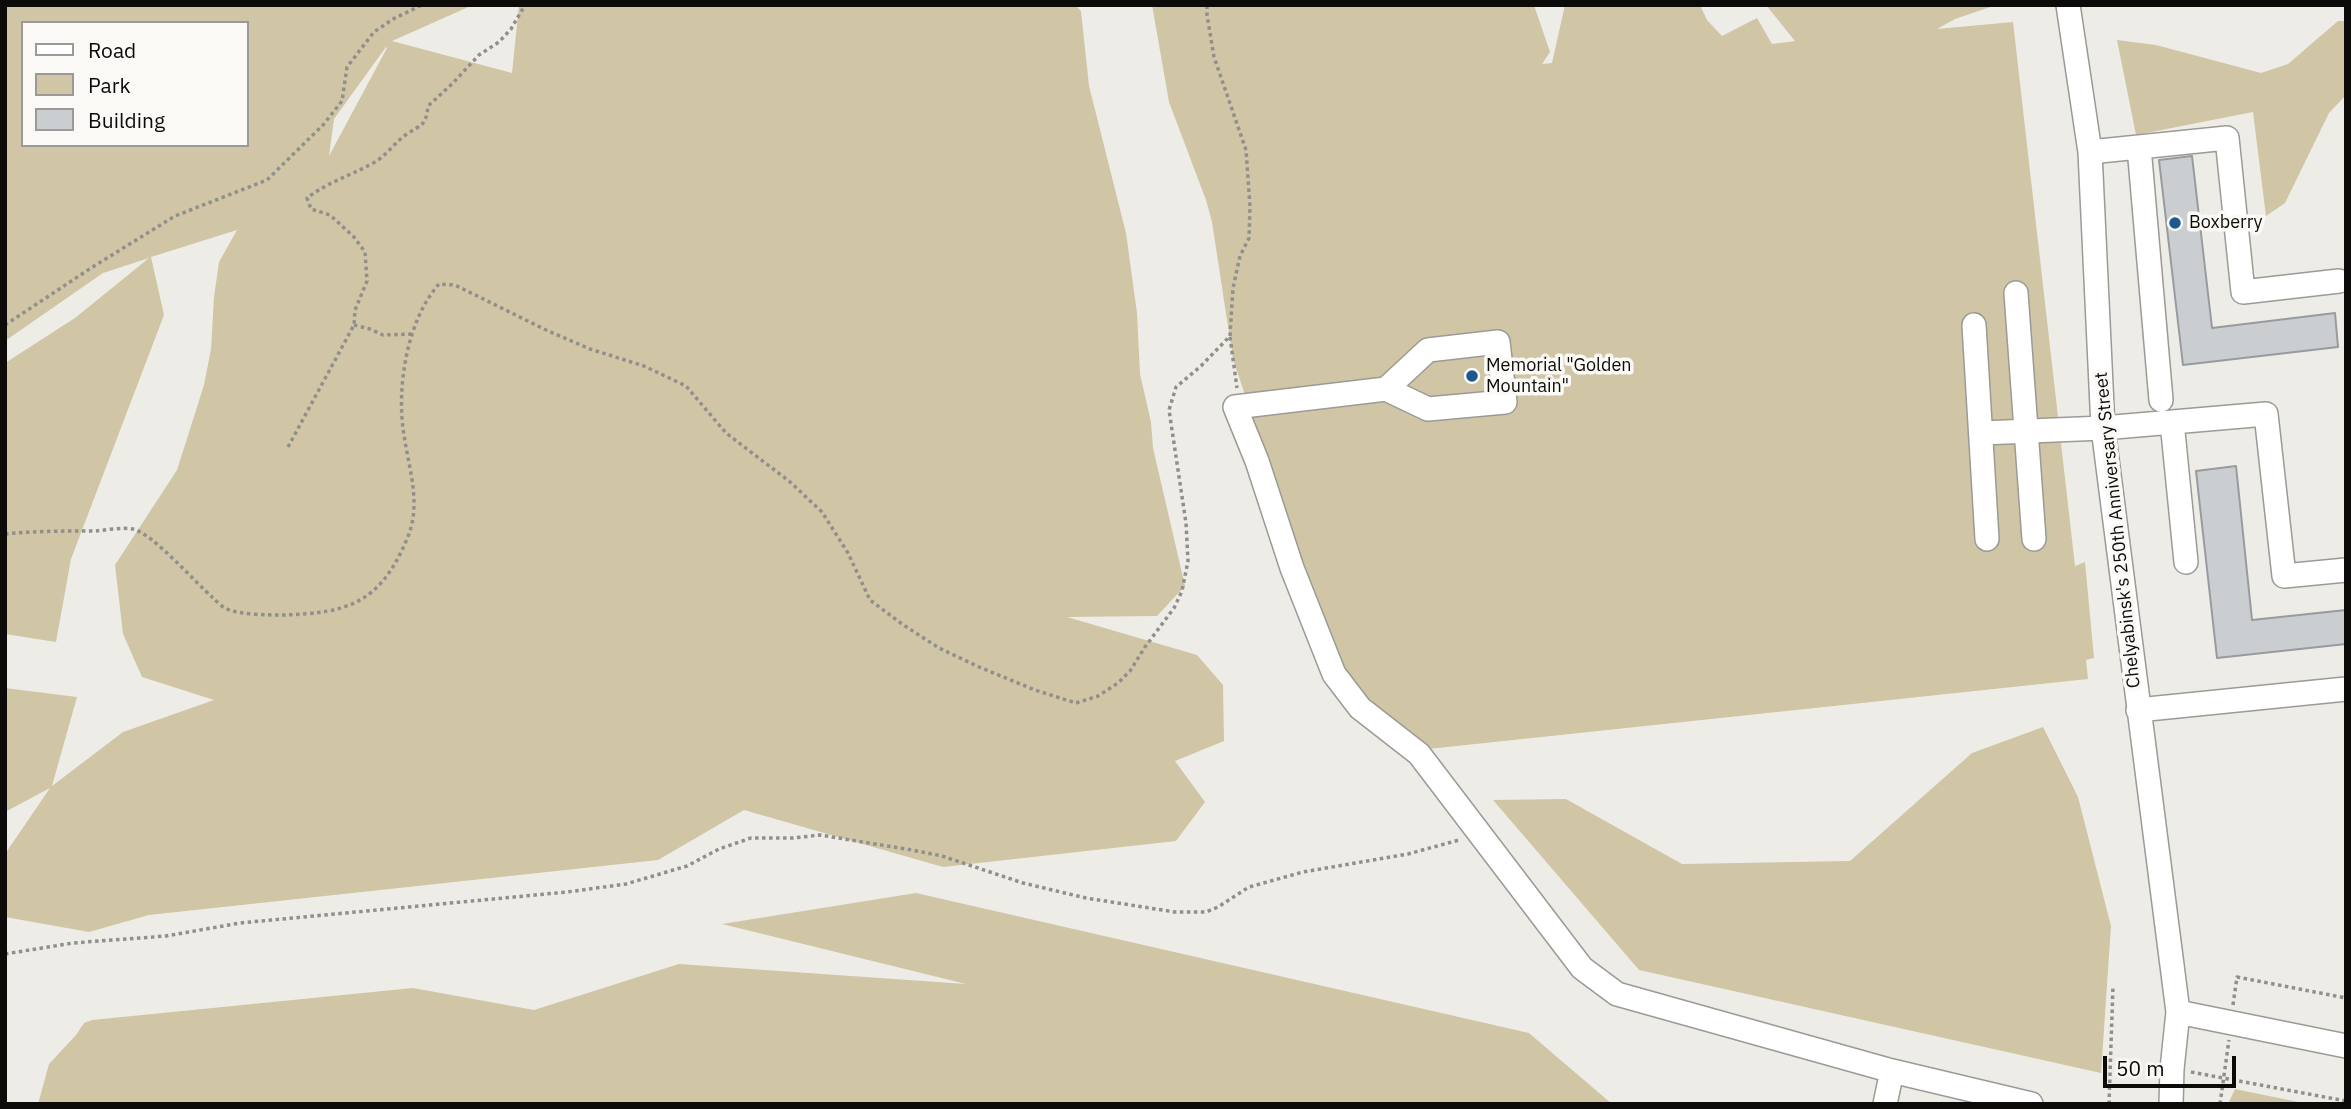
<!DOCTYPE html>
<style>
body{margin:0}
#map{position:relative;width:2351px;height:1109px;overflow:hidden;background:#edece7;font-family:"IBM Plex Sans",sans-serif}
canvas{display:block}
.frame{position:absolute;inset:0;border:7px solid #0c0b0a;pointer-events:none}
.legend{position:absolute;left:21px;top:21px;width:228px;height:126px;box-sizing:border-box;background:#faf9f5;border:2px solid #9b9a97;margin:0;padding:9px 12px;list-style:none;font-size:21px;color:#0c0b0a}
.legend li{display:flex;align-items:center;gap:14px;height:35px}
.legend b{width:35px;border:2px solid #9b9a97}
.scale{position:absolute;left:2103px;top:1056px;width:133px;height:32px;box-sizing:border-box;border:4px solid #0c0b0a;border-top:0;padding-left:9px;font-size:21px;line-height:24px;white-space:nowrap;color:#0c0b0a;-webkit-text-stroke:5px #faf9f5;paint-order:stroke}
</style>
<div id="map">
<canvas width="2351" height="1109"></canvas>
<div class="frame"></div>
<ul class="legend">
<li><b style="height:9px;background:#fff"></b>Road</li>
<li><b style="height:19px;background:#d0c6a6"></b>Park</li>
<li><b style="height:19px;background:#cbced1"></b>Building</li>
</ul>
<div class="scale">50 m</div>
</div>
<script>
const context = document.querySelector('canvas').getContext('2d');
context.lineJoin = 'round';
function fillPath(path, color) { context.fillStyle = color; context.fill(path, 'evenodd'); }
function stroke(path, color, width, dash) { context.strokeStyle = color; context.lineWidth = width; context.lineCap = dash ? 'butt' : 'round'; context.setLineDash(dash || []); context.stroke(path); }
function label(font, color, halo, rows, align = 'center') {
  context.font = font + ' "IBM Plex Sans",sans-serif'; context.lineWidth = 7; context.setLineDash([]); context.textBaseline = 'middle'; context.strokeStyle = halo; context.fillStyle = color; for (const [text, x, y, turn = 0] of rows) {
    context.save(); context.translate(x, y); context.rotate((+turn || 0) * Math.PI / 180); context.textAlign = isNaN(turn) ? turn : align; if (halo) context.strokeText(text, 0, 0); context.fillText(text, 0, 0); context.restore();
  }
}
const green = new Path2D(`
 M5,5H473L392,41L512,73L519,5H1075L1081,11L1089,86L1126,233L1137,313L1140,374L1151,422L1153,448L1185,586L1157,616L1067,617L1197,655L1223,685L1224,741L1175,761L1205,802L1176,841L943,867L744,810L658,860L149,915L89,932L5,917V854L50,788L5,812V688L77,697L52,786L123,732L214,700L142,677L123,634L115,565L177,470L204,385L211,349L214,297L219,262L237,230L151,257L164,315L71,559L56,642L5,634V363L75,318L149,258L103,273L5,341ZM23,23H247V145H23ZM386,47L387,48L329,156L334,119Z
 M1152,5H1534L1550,52L1542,64L1552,63L1565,5H1700L1707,20L1722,36L1757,18L1772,44L1795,41L1766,5H1996L1955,19L1937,29L2013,22L2075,566L2085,562L2094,658L2086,660L2088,679L1419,750L1338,672L1233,359L1212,222L1206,200L1169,102Z
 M2338,21H2346V95L2329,113L2285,203L2266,216L2253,112L2136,135L2117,40L2156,45L2261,73L2288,64Z
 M2043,727L2078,797L2111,926L2101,1073L1639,970L1493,800L1566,799L1682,864L1850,861L1972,753Z
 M916,893L1529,1033L1612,1104H38L49,1064L76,1035L84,1023L92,1020L413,988L534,1010L679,964L966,984L722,924Z
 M2235,1089L2308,1104H2228Z`);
const building = new Path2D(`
 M2192,156L2212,328L2335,313L2338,347L2183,365L2159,160Z
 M2236,466L2252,620L2346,610V644L2217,658L2196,471Z`);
const path = new Path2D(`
 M5,325L91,268L175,216L267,180L323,125L342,101L347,67L374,32L393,19L422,5
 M354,325L370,329L383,335L413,334
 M1230,337L1237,388
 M288,447L354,325L355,310L367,281L365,252L354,237L330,215L311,209L307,198C328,182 352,175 375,162C387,155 395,142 407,134C422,124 426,126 428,106L453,83L479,55L499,42L511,29L525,5
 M5,534C35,531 65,531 95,531C107,530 121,527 133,529C152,533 196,583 213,598C216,601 221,606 225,608C238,615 268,615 283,615C349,613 380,603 407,539C422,504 409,470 404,435C396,388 407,320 439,284L455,285L546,330L590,349L644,366L686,386L726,433L789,481L822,512L848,553L870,600L902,624L939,648L979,667L1035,690L1076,703L1098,696L1118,683L1130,671L1145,647L1174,608L1182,591L1188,561L1186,523L1169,410L1176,387L1201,366L1230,336L1233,288L1240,256L1249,238L1250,206L1246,150L1214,57L1207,15V5
 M5,954L73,943L166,936L240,923L567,892L626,884L687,866L719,849L751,838H793L820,835L912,850L942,856L1023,883L1086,898L1175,912H1206L1218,907L1249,887L1303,872L1408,854L1459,840
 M2233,1005L2237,977L2346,998
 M2191,1072L2346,1101
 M2109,1104L2113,986
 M2220,1104L2229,1040`);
const minor = new Path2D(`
 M2068,5L2090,152L2103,428L2178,1012L2172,1069L2171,1104
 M2139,147L2161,400
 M2090,152L2227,138L2243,292L2339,281
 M2016,293L2034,539
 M1974,325L1987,539
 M1498,342L1505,402L1428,409L1386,389L1428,350Z
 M1386,389L1235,407L1257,461L1292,568L1334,674L1360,708L1419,754L1582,968L1617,994L1892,1071L2031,1104
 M2172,422L2186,562
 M1982,433L2103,428L2266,414L2284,576L2346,570
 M2138,710L2346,689
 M2178,1012L2346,1046
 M1885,1104L1892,1071`);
const markers = [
 [2175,223,7,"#1d588f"],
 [1472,376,7,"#1d588f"]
];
const poiNames = [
 ["Boxberry",2189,223],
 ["Memorial \"Golden",1486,366],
 ["Mountain\"",1486,387]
];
const streetNames = [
 ["Chelyabinsk's 250th Anniversary Street",2118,530,-96]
];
fillPath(green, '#d0c6a6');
fillPath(building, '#cbced1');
stroke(building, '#989b9e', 2);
stroke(minor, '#9b9a96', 26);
stroke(path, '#908f8c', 3.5, [3.5, 3.5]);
stroke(minor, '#fff', 23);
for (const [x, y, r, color] of markers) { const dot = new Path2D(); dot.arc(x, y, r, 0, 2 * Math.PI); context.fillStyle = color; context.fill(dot); stroke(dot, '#faf9f5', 2.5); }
label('18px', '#0c0b0a', '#faf9f5', poiNames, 'left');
label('18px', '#0c0b0a', '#faf9f5', streetNames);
</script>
